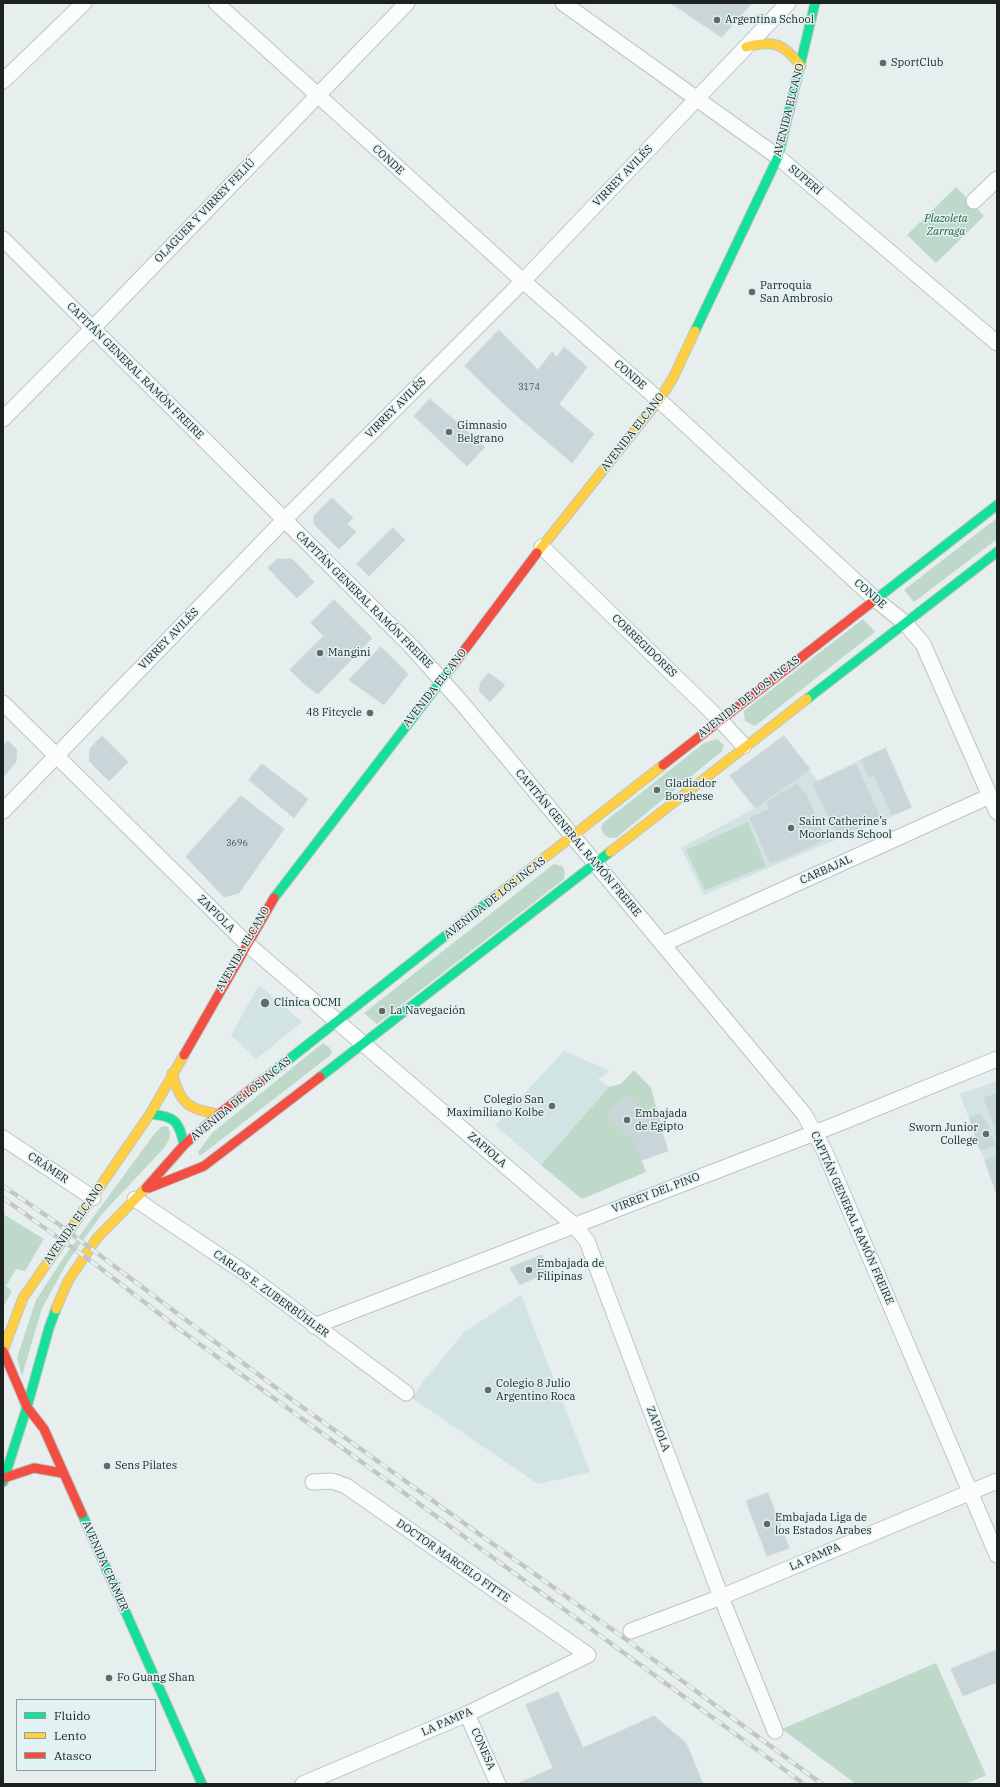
<!DOCTYPE html>
<meta charset="utf-8">
<style>
body{margin:0}
#map{position:relative;width:1000px;height:1787px;overflow:hidden;background:#e6eeee;font-family:"IBM Plex Serif",serif}
canvas{display:block}
.frame{position:absolute;inset:0;border:4px solid #1c2121;pointer-events:none}
.legend{position:absolute;left:16px;top:1699px;width:140px;height:72px;box-sizing:border-box;background:#e2f2f2;border:1px solid #939e9e;margin:0;padding:5px 7px;list-style:none;font-size:12px;color:#1c2121}
.legend li{display:flex;align-items:center;gap:8px;height:20px}
.legend b{width:20px;border:1px solid #939e9e}
</style>
<div id="map">
<canvas width="1000" height="1787"></canvas>
<div class="frame"></div>
<ul class="legend">
<li><b style="height:5px;background:#16e098"></b>Fluido</li>
<li><b style="height:5px;background:#ffcf43"></b>Lento</li>
<li><b style="height:5px;background:#f24e42"></b>Atasco</li>
</ul>
</div>
<script>
const context = document.querySelector('canvas').getContext('2d');
context.lineJoin = 'round';
function fillPath(path, color) { context.fillStyle = color; context.fill(path, 'evenodd'); }
function stroke(path, color, width, dash) { context.strokeStyle = color; context.lineWidth = width; context.lineCap = dash ? 'butt' : 'round'; context.setLineDash(dash || []); context.stroke(path); }
function label(font, color, halo, rows, align = 'center') {
  context.font = font + ' "IBM Plex Serif",serif'; context.lineWidth = 3; context.setLineDash([]); context.textBaseline = 'middle'; context.strokeStyle = halo; context.fillStyle = color; for (const [text, x, y, turn = 0] of rows) {
    context.save(); context.translate(x, y); context.rotate((+turn || 0) * Math.PI / 180); context.textAlign = isNaN(turn) ? turn : align; if (halo) context.strokeText(text, 0, 0); context.fillText(text, 0, 0); context.restore();
  }
}
const built = new Path2D(`
 M784,736L818,781L886,747L912,808L704,895L681,848L755,808L730,776Z
 M259,985L302,1022L256,1059L231,1035Z
 M564,1051L610,1071L598,1079L609,1087L541,1165L495,1125Z
 M997,1081V1194L960,1094Z
 M521,1295L590,1472L538,1484L412,1398L423,1382L464,1332Z`);
const green = new Path2D(`
 M956,187L984,216L936,263L907,235Z
 M997,518V539L914,602L904,590Z
 M863,619L875,632L755,726L745,721L744,711Z
 M717,739L724,745L722,751L616,838C607,838 605,837 601,829L603,823L704,743Z
 M748,822L766,866L705,890L686,850Z
 M554,864L562,866L565,871L564,879L377,1024L364,1013Z
 M323,1043L330,1048L332,1054L200,1156L198,1152L212,1133Z
 M634,1070L651,1088L662,1127L661,1129L626,1095L607,1115L635,1141L646,1172L582,1199L541,1165L609,1087L621,1084Z
 M167,1126C173,1136 169,1140 163,1149L102,1214L68,1261L42,1308L22,1376L17,1358L36,1300L64,1257L155,1133L161,1127Z
 M3,1214L44,1239L25,1271L16,1269L6,1286L12,1291L3,1307Z
 M936,1663L986,1775L966,1784H856L782,1729Z`);
const building = new Path2D(`
 M671,3H752L722,37Z
 M499,330L538,370L552,352L557,357L564,347L587,367L559,404L594,434L572,463L508,408L465,366Z
 M430,399L485,447L467,466L414,416Z
 M332,498L353,518L330,540L314,524V516Z
 M347,524L356,532L339,549L330,540Z
 M393,528L405,540L369,576L357,564Z
 M277,559H292L302,569L285,586L268,568Z
 M302,569L314,582L297,598L285,586Z
 M334,600L347,613L324,636L311,623Z
 M347,613L360,626L303,683L290,670Z
 M360,626L372,638L318,694L303,683Z
 M381,647L408,674L384,705L349,680Z
 M489,673L505,685L490,702L479,691L481,682Z
 M102,736L128,762L109,781L89,761L90,749Z
 M784,736L810,769L755,808L730,776Z
 M8,741L17,750L16,762L3,777V747Z
 M885,749L911,807L892,815L874,775L869,777L861,760Z
 M262,764L308,799L294,818L249,780Z
 M856,764L880,817L838,836L813,784Z
 M797,784L807,796L825,839L792,855L767,802Z
 M241,796L284,829L239,893L224,897L186,857Z
 M770,809L792,855L770,863L750,818Z
 M997,1094V1102L987,1106L984,1098Z
 M626,1095L661,1129L668,1151L642,1160L635,1141L607,1115Z
 M997,1102V1115L991,1117L987,1106Z
 M981,1114L984,1121H986L995,1145L980,1150L969,1118Z
 M997,1115V1135L991,1117Z
 M997,1157V1192H996L985,1161Z
 M542,1255L547,1272L520,1285L510,1268Z
 M768,1493L789,1548L767,1556L746,1501Z
 M997,1650V1682L963,1696L951,1669Z
 M558,1692L583,1748L654,1716L686,1743L703,1784H517L553,1768L526,1705Z`);
const street = new Path2D(`
 M216,3L523,281L659,400L875,599L905,623L923,644L997,812
 M563,3L778,157L997,343
 M3,81L84,3
 M974,201L997,179
 M3,239L411,646L461,702L804,1114L825,1152L997,1555
 M3,419L92,329L407,3
 M542,547L720,720L744,746
 M3,703L246,943L574,1225L587,1241L721,1597L775,1731
 M3,811L284,520L523,281L788,3
 M663,944L990,796
 M3,1138L93,1198
 M135,1199L245,1273L406,1393
 M314,1326L835,1125L997,1059
 M631,1631L721,1597L997,1481
 M467,1714L498,1784
 M303,1784L467,1714L588,1655L346,1486L332,1481L313,1482`);
const fast = new Path2D(`
 M695,331L778,157L815,3
 M871,603L997,505
 M807,699L997,552
 M274,898L454,664
 M320,1077L610,852
 M264,1079L497,895
 M150,1114C175,1116 179,1121 184,1145
 M3,1482L27,1407L49,1328L56,1309
 M82,1514L202,1784`);
const slow = new Path2D(`
 M746,47C774,40 783,43 801,66
 M537,553L659,400L673,378L695,331
 M610,852L807,699
 M497,895L663,765
 M172,1073C180,1103 188,1110 219,1114
 M56,1309L68,1281L97,1238L146,1188
 M3,1351L23,1298L150,1114L184,1055`);
const jam = new Path2D(`
 M454,664L537,553
 M663,765L871,603
 M184,1055L274,898
 M146,1188L184,1145L219,1114L264,1079
 M149,1188L204,1166L320,1077
 M3,1351L27,1407L44,1429L82,1514
 M4,1478L34,1468L62,1473`);
const rail = new Path2D(`
 M3,1186L57,1223L291,1399L624,1638L822,1784
 M3,1198L99,1267L183,1332L804,1784`);
const markers = [
 [717,20,4,"#636969"],
 [883,63,4,"#636969"],
 [752,292,4,"#636969"],
 [449,432,4,"#636969"],
 [320,653,4,"#636969"],
 [370,713,4,"#636969"],
 [657,790,4,"#636969"],
 [791,828,4,"#636969"],
 [265,1003,5,"#636969"],
 [382,1011,4,"#636969"],
 [552,1106,4,"#636969"],
 [627,1120,4,"#636969"],
 [986,1134,4,"#636969"],
 [529,1270,4,"#636969"],
 [488,1390,4,"#636969"],
 [107,1466,4,"#636969"],
 [767,1524,4,"#636969"],
 [109,1678,4,"#636969"]
];
const numberNames = [
 ["3174",529,387],
 ["3696",237,843]
];
const poiNames = [
 ["Argentina School",725,20],
 ["SportClub",891,63],
 ["Parroquia",760,286],
 ["San Ambrosio",760,299],
 ["Gimnasio",457,426],
 ["Belgrano",457,439],
 ["Mangini",328,653],
 ["48 Fitcycle",362,713,"right"],
 ["Gladiador",665,784],
 ["Borghese",665,797],
 ["Saint Catherine’s",799,822],
 ["Moorlands School",799,835],
 ["Clínica OCMI",274,1003],
 ["La Navegación",390,1011],
 ["Colegio San",544,1100,"right"],
 ["Maximiliano Kolbe",544,1113,"right"],
 ["Embajada",635,1114],
 ["de Egipto",635,1127],
 ["Sworn Junior",978,1128,"right"],
 ["College",978,1141,"right"],
 ["Embajada de",537,1264],
 ["Filipinas",537,1277],
 ["Colegio 8 Julio",496,1384],
 ["Argentino Roca",496,1397],
 ["Sens Pilates",115,1466],
 ["Embajada Liga de",775,1518],
 ["los Estados Arabes",775,1531],
 ["Fo Guang Shan",117,1678]
];
const streetNames = [
 ["AVENIDA ELCANO",789,110,-76],
 ["CONDE",388,160,42],
 ["VIRREY AVILÉS",623,176,-46],
 ["SUPERÍ",805,180,40],
 ["OLAGUER Y VIRREY FELIÚ",205,211,-46],
 ["CAPITÁN GENERAL RAMÓN FREIRE",135,371,45],
 ["CONDE",630,375,41],
 ["VIRREY AVILÉS",396,408,-45],
 ["AVENIDA ELCANO",633,432,-52],
 ["CONDE",870,594,41],
 ["CAPITÁN GENERAL RAMÓN FREIRE",364,600,45],
 ["VIRREY AVILÉS",169,639,-46],
 ["CORREGIDORES",644,646,44],
 ["AVENIDA ELCANO",435,688,-52],
 ["AVENIDA DE LOS INCAS",749,697,-38],
 ["CAPITÁN GENERAL RAMÓN FREIRE",578,843,50],
 ["CARBAJAL",826,870,-24],
 ["AVENIDA DE LOS INCAS",495,898,-38],
 ["ZAPIOLA",216,914,45],
 ["AVENIDA ELCANO",243,949,-60],
 ["AVENIDA DE LOS INCAS",241,1099,-39],
 ["ZAPIOLA",487,1150,41],
 ["CRÁMER",48,1168,34],
 ["VIRREY DEL PINO",656,1193,-21],
 ["CAPITÁN GENERAL RAMÓN FREIRE",852,1218,66],
 ["AVENIDA ELCANO",74,1224,-55],
 ["CARLOS E. ZUBERBÜHLER",271,1294,36],
 ["ZAPIOLA",658,1429,69],
 ["LA PAMPA",815,1557,-23],
 ["DOCTOR MARCELO FITTE",453,1561,35],
 ["AVENIDA CRÁMER",105,1566,66],
 ["LA PAMPA",447,1722,-24],
 ["CONESA",483,1749,66]
];
const parkNames = [
 ["Plazoleta",946,219],
 ["Zarraga",946,232]
];
fillPath(built, '#d1e3e3');
fillPath(green, '#bed8c9');
fillPath(building, '#c9d6d9');
stroke(building, '#d0d6d7', 1);
stroke(street, '#bdc4c4', 17);
stroke(fast, '#bdc4c4', 11);
stroke(slow, '#bdc4c4', 11);
stroke(jam, '#bdc4c4', 11);
stroke(street, '#fbfcfc', 15);
stroke(fast, '#16e098', 9);
stroke(slow, '#ffcf43', 9);
stroke(jam, '#f24e42', 9);
stroke(rail, '#c4c6c6', 4.5);
stroke(rail, '#e2f2f2', 3, [9]);
for (const [x, y, r, color] of markers) { const dot = new Path2D(); dot.arc(x, y, r, 0, 2 * Math.PI); context.fillStyle = color; context.fill(dot); stroke(dot, '#e2f2f2', 1.5); }
label('9px', '#4a5152', null, numberNames);
label('11px', '#1c2121', '#e2f2f2', poiNames, 'left');
label('11px', '#1c2121', '#e2f2f2', streetNames);
label('italic 11px', '#1f5f3b', '#e2f2f2', parkNames);
</script>
